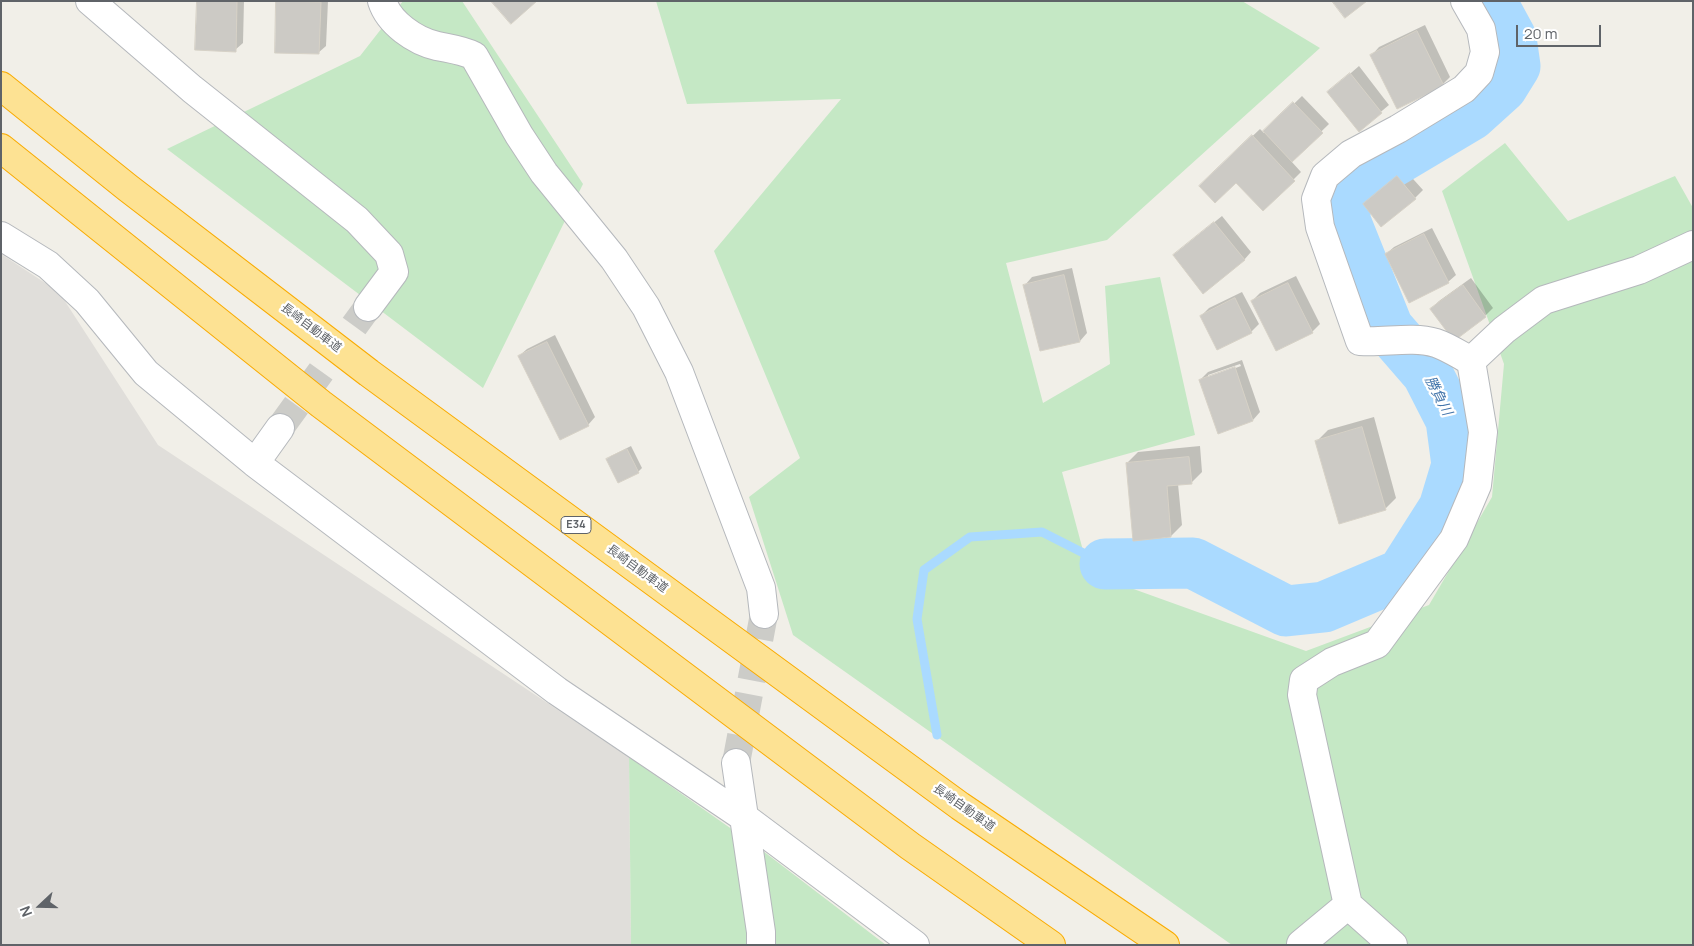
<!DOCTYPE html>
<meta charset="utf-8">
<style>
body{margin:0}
#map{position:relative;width:1694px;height:946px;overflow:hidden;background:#f1efe8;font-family:Manrope,sans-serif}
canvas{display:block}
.frame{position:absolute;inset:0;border:2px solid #5f6368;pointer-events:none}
.north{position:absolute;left:15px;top:881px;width:50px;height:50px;-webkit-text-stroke:4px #fff;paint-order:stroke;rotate:249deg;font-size:14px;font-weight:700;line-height:20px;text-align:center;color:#5f6368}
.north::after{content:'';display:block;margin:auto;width:18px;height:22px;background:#5f6368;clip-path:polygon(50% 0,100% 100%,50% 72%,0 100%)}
.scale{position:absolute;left:1516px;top:25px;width:85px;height:22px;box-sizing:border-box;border:2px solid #5f6368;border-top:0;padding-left:6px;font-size:15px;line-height:18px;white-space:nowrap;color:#5f6368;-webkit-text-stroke:4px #fff;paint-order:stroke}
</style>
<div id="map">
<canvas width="1694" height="946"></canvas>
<div class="frame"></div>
<div class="north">N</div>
<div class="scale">20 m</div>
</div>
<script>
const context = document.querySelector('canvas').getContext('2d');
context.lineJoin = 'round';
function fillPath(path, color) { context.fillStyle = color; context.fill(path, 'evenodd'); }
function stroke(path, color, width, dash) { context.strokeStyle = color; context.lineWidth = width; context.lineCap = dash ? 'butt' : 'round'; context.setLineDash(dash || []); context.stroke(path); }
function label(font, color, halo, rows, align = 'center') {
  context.font = font + ' Manrope,"Noto Sans JP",sans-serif'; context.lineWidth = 4.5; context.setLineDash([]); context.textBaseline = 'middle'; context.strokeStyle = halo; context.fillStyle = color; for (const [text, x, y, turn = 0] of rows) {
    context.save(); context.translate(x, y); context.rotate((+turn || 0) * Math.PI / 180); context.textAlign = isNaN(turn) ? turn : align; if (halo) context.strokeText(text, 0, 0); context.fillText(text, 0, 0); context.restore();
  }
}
const industrial = new Path2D(`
 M1,254L59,292L158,445L629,757L631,945H1Z`);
const green = new Path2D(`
 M403,1H462L583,184L483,388L167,149L360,56Z
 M656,1H1242L1320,48L1107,240L1006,263L1043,403L1110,364L1105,286L1160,277L1195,435L1062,472L1089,573L1306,651L1429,605L1492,497L1504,364L1442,191L1505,143L1568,221L1675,176L1693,208V945H1232L793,635L749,497L800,458L714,251L841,99L687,104Z
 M629,757L763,851L886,945H631Z`);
const shadow = new Path2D(`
 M198,1H244L243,43L235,50Z
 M278,1H328L326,46L318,53Z
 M1425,25L1450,77L1443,84L1372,55L1379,47Z
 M1359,66L1389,105L1359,130L1329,92Z
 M1302,96L1329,124L1291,161L1301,172L1263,210L1236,181L1200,186L1260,129L1264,133Z
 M1405,170L1423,190L1415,198L1372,197Z
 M1222,216L1251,252L1244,260L1174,255Z
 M1432,228L1456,275L1448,282L1386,254L1394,247Z
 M1072,268L1087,333L1080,341L1025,285L1032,277Z
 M1296,276L1320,324L1312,332L1252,301L1260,293Z
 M1471,278L1493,308L1485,316L1454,339L1431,309L1439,301Z
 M1242,292L1259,324L1251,332L1201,316L1209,308Z
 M555,335L595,417L588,425L519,356L527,349Z
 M1242,360L1260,412L1253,420L1218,432L1200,380L1208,372ZM1240,364L1241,366L1208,378V375Z
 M1374,417L1396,498L1385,509L1317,441L1328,430Z
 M631,446L642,468L638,472L618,482L607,460L611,456Z
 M1200,446L1202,472L1191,483L1178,484L1182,525L1171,536L1127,463L1138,452Z`);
const stream = new Path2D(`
 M937,735L917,619L924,570L970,537L1042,532L1105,564`);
const river = new Path2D(`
 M1105,564L1193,563L1286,611L1324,607L1402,574L1444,508L1457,465L1451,420L1427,373L1388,328L1344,218L1349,193L1382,168L1471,115L1502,87L1515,66L1511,38L1491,1`);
const building = new Path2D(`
 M197,1H237L236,52L195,50Z
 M276,1L321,2L319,54L275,53Z
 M491,1H537L511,24Z
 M1332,1H1367L1345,18Z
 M1417,31L1444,86L1397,109L1370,55Z
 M1350,73L1382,113L1359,132L1327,92Z
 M1293,102L1323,133L1292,162L1263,131Z
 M1252,135L1295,181L1263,211L1236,183L1215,203L1199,186Z
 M1397,176L1416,199L1381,227L1363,204Z
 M1214,222L1245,260L1203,294L1173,255Z
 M1424,234L1449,283L1409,303L1385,254Z
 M1064,275L1080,342L1040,351L1023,285Z
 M1288,283L1313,333L1276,351L1251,301Z
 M1463,285L1486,317L1454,341L1430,309Z
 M1235,298L1252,333L1217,350L1200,316Z
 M547,342L589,426L560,440L518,356Z
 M1235,367L1253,421L1218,434L1199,380Z
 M1362,427L1386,510L1339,524L1315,441Z
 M627,449L639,473L618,483L606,459Z
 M1189,457L1192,484L1167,486L1171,537L1133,541L1126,463Z`);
const minorTunnel = new Path2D(`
 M280,428L368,307
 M736,763L764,614`);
const minor = new Path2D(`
 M90,1L192,89L357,220L389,254L394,272L368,307
 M382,1C389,23 415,41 437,46C451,49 462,50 474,56L519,135L544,173L614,259L646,307L679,372L761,588L764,614
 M1465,1L1481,29L1485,52L1479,73L1464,89L1398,129L1351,154L1325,176L1316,199L1320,227L1360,341C1385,343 1411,336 1436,343C1448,347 1460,355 1471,361
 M1,236L48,265L87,301L146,373L255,463L557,691L745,818L915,945
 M1471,361L1504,330L1544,300L1639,270L1693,245
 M255,463L280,428
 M736,763L761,932V945
 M1301,944L1348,905
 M1393,945L1348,905L1302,695L1304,680L1332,662L1377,644L1454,539L1477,485L1483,432L1471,361`);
const highway = new Path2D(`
 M1,86L128,188L369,373L960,806L1165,945
 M1,148L321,404L910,846L1051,945`);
const shields = [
 [576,525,30]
];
const shieldNames = [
 ["E34",576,525]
];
const streetNames = [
 ["長崎自動車道",311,328,37],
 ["長崎自動車道",637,569,36],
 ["長崎自動車道",964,808,35]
];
const waterNames = [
 ["勝負川",1438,396,63]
];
fillPath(industrial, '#e0deda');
fillPath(green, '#c5e8c5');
fillPath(shadow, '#0003');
stroke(stream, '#aadaff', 9);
stroke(river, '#aadaff', 51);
fillPath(building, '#cccac5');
stroke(building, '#d6d1c6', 1);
stroke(minorTunnel, '#ccccc8', 28, [28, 14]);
stroke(minor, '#b5b8bc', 30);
stroke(highway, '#f9ab00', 30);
stroke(minor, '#fff', 28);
stroke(highway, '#fde293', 28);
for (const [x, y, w] of shields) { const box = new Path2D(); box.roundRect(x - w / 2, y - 8.5, w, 17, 4); context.fillStyle = '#fff'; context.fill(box); stroke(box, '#5f6368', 1); }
label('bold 11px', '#5f6368', null, shieldNames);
label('12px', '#5f6368', '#fff', streetNames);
label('italic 14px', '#4174aa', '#fff', waterNames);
</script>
